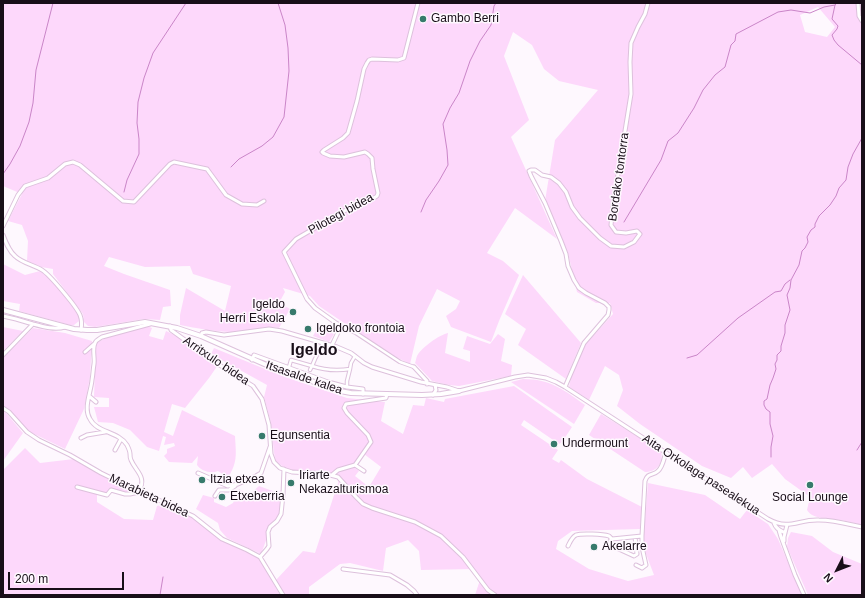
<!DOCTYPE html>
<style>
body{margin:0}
#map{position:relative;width:865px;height:598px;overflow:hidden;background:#fef8fe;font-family:Arial,sans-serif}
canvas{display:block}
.frame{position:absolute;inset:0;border:4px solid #180e18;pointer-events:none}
.north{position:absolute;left:817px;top:550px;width:40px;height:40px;-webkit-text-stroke:3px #fef8fe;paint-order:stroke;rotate:228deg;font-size:11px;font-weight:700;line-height:16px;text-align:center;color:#180e18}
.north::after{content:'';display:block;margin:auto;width:14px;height:18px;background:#180e18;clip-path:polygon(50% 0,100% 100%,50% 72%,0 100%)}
.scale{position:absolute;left:8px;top:572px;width:116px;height:18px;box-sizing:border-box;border:2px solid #180e18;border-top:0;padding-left:5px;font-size:12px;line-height:14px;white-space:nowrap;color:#180e18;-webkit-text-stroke:3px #fef8fe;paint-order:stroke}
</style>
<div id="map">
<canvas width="865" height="598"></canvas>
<div class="frame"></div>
<div class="north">N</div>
<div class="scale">200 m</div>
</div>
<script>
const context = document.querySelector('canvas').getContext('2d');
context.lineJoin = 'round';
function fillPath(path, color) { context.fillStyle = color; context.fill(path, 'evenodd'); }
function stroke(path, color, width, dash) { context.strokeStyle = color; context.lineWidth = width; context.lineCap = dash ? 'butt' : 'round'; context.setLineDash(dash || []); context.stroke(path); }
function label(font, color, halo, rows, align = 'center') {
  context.font = font + ' Arial,sans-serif'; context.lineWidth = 3; context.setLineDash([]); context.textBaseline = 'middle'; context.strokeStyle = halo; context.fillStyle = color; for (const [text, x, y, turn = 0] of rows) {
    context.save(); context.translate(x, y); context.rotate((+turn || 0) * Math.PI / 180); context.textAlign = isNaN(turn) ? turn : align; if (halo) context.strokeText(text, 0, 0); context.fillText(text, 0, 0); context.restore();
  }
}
const green = new Path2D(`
 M3,3H862V17L859,18L862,23V525C855,523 847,521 840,520C829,518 813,520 807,510L810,497L785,479L772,464L752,478L743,467L731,478L702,466L640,424L617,406L623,390L619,375L605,366L589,400L569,387L571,377L585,345L613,314L610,303H596L577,292L568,253L545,201L555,140L598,90L559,81L544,69L532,45L513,32L504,56L529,120L511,137L557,239L515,208L487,253L503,261L519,275L499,321L491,342L451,327L446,316L456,309L460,301L437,289L419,326L410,364L396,357L347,325L319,306L310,296L283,288L285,292L279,303L290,309L279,328C265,325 258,330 245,331C223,334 202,329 180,325V315L186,288L225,311L231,286L193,274L190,266L145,267L109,257L104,266L124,274L170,290L171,306L163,307L160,320L144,319L95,327L88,326L84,322L83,314L53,274V269L41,267L27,261L28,241L22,225L8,221L22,194L3,186ZM818,7L835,27L827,37L805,32L800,15Z
 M3,264L25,275L40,271C54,279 65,298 76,311L78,315L79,321L74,325H70L19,311L20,304L3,301Z
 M523,275L581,343L566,379L518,345L526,329L505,314Z
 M319,325L334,334L329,342L313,336Z
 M147,326L152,328L149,336L163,340L166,331L179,337L218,365L209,378L185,408L172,404L164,432L173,436L182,410L235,436C236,455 238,461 228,478L218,471C211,474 201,471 197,465L198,456L192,463L169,462L164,456L167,453V449L175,446L174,443L164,445L166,437L163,436L159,451L147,447L130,430L113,423L98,422L94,407H109V398L94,397L96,344C110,333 130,331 147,326Z
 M3,327L23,331L3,351Z
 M33,328L65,333L92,341L90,377L84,409L65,449L28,431L11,411L3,406V358Z
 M448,333L445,353L470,362V351L463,349L467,336L490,344L498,334L505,339L501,361L512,365L511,376L459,386L449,385L432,381L415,363C416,361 416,358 417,356C421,348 439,335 448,333Z
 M214,348L282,376L347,398L385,402L381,421L403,434L413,405L424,406L426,398L444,402L445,399L514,386L572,427L562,442L559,444L524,420L521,425L558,450L552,459L559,463L561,460L587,479L642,507L640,529L572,531L558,541L556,549L589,569L628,581L654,575L643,546L648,483L705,495L740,519L747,510L768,524L778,539L802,595H475L481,577L474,569L421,570L419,551L408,540L386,548L383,571L350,563L340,564L309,587V595H285L276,580L303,551L315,553L339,480L320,472L293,471L282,466L276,461L274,453L271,423L264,397L267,385L211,354ZM364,454L381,467L369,487L355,476L359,471L354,467Z
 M523,379C551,379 564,390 585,405L574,424L511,382Z
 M3,411L7,414L23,433L3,461Z
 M601,414L661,451C664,463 657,472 645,472L589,435Z
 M25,448L40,463L74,459L100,474L135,491L125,492L110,488L106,493L98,491L97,494V502L124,519L153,520L157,506L166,504L192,517L221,540L259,558L280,595H3V470Z
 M259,486L278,493L282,489L280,512L277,520L266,530L267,538L261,554L227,538L220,530L218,523L196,509L203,495L214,498V502L226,507L233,503L239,489L249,495Z
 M791,532L812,536L833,552L862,564V595H808L787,547L788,538Z`);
const stream = new Path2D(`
 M837,3L835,5L832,19L838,26L837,29L832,35L834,40L838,45L862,65
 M231,167L239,159L262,146L273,137L284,117L289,71L288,48L285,25L278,3
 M3,174L10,164L20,146L29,122L33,103L36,70L53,3
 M124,192L127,180L139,154V139L137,123L138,102L144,78L153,53L186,3
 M421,212L426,200L439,181L448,165L447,150L443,124L450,108L459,93L470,61L480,41L491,25L494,6L496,3
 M624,222L661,160L668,141L678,133L694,108L703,90L715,75L725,67L731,45L735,41L736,34L778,12L791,10L810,13L824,7L835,5
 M687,358L697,355L738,318L775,292L781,291L785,284L790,280
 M857,450L862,442
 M771,457V447L773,436L770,424V412L766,409L764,405V401L767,399L770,385L773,378L776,369L775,364L777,360V355L781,351V346L785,333V325L790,310L787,295L790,288L791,280L799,265L802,251L805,248L808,242L807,237L811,230L815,227V224L819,216L830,205L836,196L839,188L846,180L848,167L853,154L862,138
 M160,595L163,577`);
const pedestrian = new Path2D(`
 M341,326L356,333L400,362L414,367
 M323,343L315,359L312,366C324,370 337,371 350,369L351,363L355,356
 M289,367L291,360L312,366L310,370
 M347,387V381L350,369`);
const minor = new Path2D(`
 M858,3L859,16L862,21
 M3,226L18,195L25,186L48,178L65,164L73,162L80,165L123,201L134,202L170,164L174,162L207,169L226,195L242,204L257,205L264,201
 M3,235C6,243 9,251 15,256C22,263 34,265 42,270C50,275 76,306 80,315C82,320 82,324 81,330
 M3,316L16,319L33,324L3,355
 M33,324C44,327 55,330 65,327
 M170,326L171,330L221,366L253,386L262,399L269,425L271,454L274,462L280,468L292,472L326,474L338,477L356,497L363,504L372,508L415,522L441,536L463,557L488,590L495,595
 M201,336L202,333L206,332L224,335L269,329L282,331L337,347L351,353L364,363L372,367L421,382L447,387L459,391L515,377L528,375L546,378L556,382L565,387L768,519C790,531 798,519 819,520C834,520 848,524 862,527
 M332,345L341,326L336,323L315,308L307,299L284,252L296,239L344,211L359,204L374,198L377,196L378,193L373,169L372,158L368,154L365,152L344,157L330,156L323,153L322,152L324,150L343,138L348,133L350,126L357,101L364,69L367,63L369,60L372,59L398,60L404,58L418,3
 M85,352L94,344
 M252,360L254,355L328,382L347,387L363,389V394
 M414,367L427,381V384
 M565,387L584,343L608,315L609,310V307L605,303L586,293L579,288L574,280L568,266L566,254L561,241L545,203L531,176L529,171L531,170H535L542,175L551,177L559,183L566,192L572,207L580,218L600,238L611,246L624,247L634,242L640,234L637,231L626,233L616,232L611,225L613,205L631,94L630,62L631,43L638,27L645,14L648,3
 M433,395L436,390L435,385
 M89,396L96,402
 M3,408L9,412L27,432L39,440L70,455L101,473L146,495L163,502L193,516L222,539L247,550L260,557L283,595
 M81,438L87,435L105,432
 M115,450L121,439
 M355,465L364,471
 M198,473L228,486L238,484L256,476L261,473L270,447
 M332,475L338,470L355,465L371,442L368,435L347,413L344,408L346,404L386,398L387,394
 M77,487L107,495L111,490L125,494H130L139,492C147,476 136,472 131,460C130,458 130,456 130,454C130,452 128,447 127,445C118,431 97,433 90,419C83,408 91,392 92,380C93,375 93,370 94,364C95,358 92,349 95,343C96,340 99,339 102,337L150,324
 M215,496L219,490H229L235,486
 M774,523C776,529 780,530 785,533
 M779,530L781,537L795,575L804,595
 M612,539L610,541V545L634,556L637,554L635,537
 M784,541V537L787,525
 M568,546C570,542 572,537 576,535C581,533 603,534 609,536L612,539L642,536
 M260,557L267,549L269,546L268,532L270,527L277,521L281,514L283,495L284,469
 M636,565L642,568L646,565L642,547V536L645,481C648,472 653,476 658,471C663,467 664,458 666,452
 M343,569L390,575L407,585L414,591L417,595`);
const tertiary = new Path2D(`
 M3,310L74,329L87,330H97L145,322L177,328L201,336L271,367L340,391L351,393L422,395L441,394L459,391`);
const markers = [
 [423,19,4,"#377a6c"],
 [293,312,4,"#377a6c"],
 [308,329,4,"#377a6c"],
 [262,436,4,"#377a6c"],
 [554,444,4,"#377a6c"],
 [202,480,4,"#377a6c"],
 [291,483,4,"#377a6c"],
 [810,485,4,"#377a6c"],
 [222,497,4,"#377a6c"],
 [594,547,4,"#377a6c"]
];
const poiNames = [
 ["Gambo Berri",431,19],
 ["Igeldo",285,305,"right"],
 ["Herri Eskola",285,319,"right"],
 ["Igeldoko frontoia",316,329],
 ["Egunsentia",270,436],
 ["Undermount",562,444],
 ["Iriarte",299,476],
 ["Nekazalturismoa",299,490],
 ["Itzia etxea",210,480],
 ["Etxeberria",230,497],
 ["Social Lounge",810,498,"center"],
 ["Akelarre",602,547]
];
const streetNames = [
 ["Bordako tontorra",619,177,-82],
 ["Pilotegi bidea",341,214,-29],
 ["Arritxulo bidea",216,361,34],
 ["Itsasalde kalea",304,378,19],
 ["Aita Orkolaga pasealekua",701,475,33],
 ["Marabieta bidea",149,496,25]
];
const districtNames = [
 ["Igeldo",314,351]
];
fillPath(green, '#fdd8fb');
stroke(stream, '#ca85c8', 1);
stroke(pedestrian, '#ddc1dc', 4.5);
stroke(minor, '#ddc1dc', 5);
stroke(tertiary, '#ddc1dc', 6);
stroke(pedestrian, '#fff', 2.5);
stroke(minor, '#fff', 3);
stroke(tertiary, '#fff', 4);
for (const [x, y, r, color] of markers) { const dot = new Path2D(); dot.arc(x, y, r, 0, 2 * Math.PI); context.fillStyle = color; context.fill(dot); stroke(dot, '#fef8fe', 1.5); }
label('12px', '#180e18', '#fef8fe', poiNames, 'left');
label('12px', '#180e18', '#fef8fe', streetNames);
label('bold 16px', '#180e18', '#fef8fe', districtNames);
</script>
